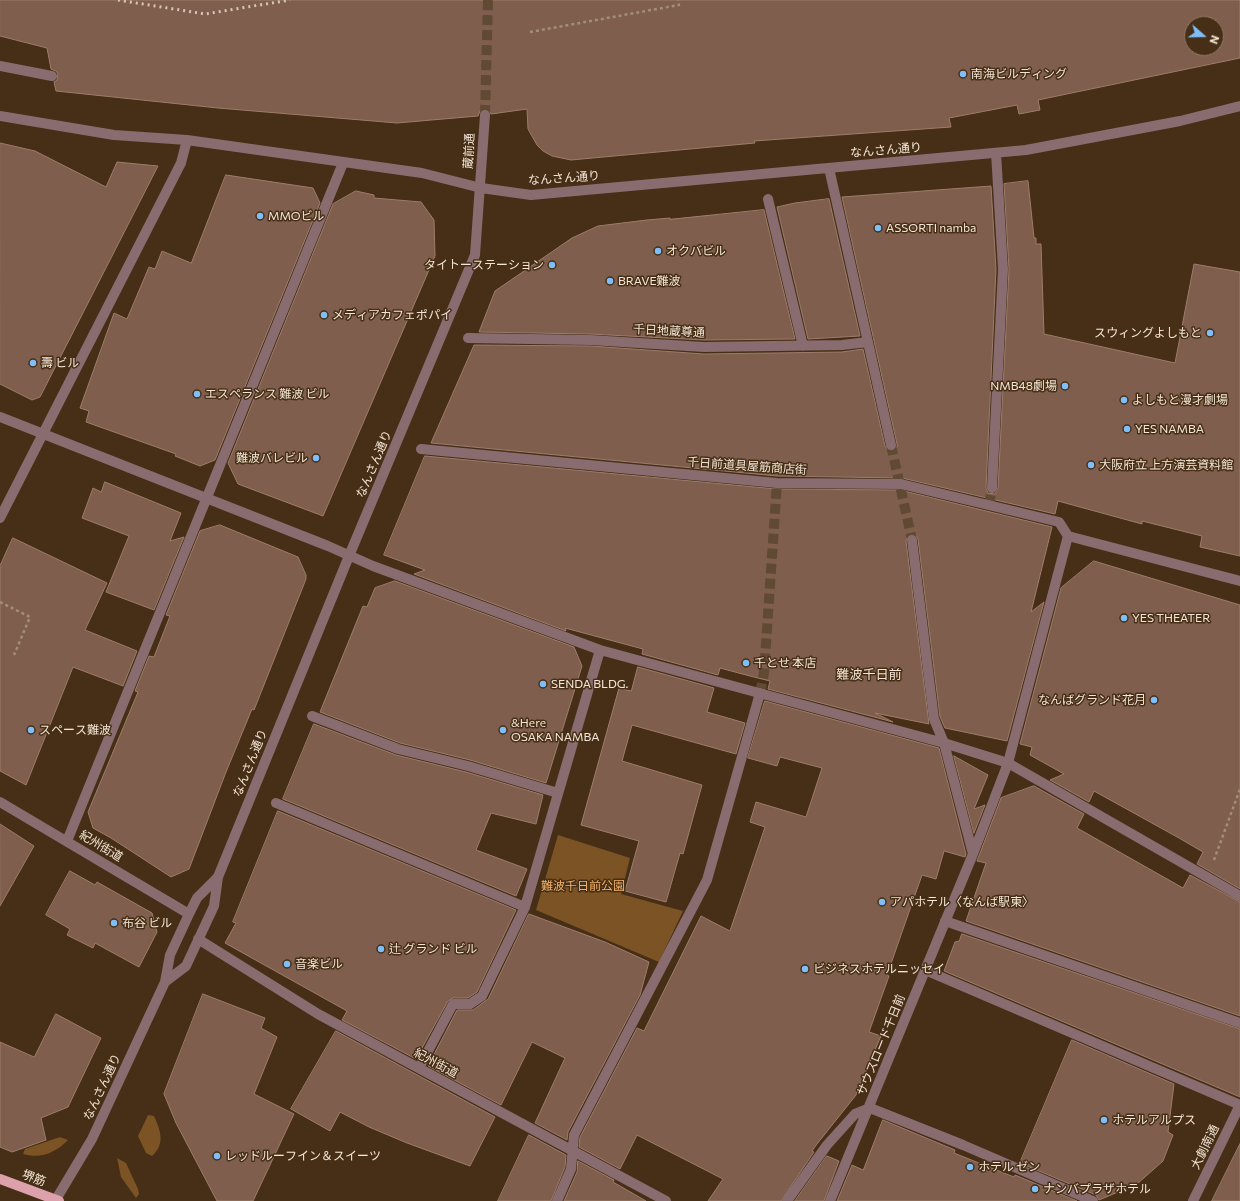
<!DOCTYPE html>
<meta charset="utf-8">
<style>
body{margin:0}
#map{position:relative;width:1240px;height:1201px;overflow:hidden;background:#462f16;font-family:Commissioner,sans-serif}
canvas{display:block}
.north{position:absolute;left:1184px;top:16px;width:40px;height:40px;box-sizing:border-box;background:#462f16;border:1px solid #8c7863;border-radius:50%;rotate:110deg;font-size:11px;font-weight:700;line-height:16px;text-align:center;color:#f4e5d6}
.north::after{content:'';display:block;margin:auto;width:14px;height:18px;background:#7ebef9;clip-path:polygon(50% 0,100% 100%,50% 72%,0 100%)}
</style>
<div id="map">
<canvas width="1240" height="1201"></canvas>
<div class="north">N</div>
</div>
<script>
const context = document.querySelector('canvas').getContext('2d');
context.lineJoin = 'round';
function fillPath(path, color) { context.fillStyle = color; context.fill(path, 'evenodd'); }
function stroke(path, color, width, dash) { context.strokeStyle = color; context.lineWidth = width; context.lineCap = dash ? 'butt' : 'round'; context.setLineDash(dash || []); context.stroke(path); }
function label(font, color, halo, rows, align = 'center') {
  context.font = font + ' Commissioner,"Noto Sans JP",sans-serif'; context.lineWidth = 3; context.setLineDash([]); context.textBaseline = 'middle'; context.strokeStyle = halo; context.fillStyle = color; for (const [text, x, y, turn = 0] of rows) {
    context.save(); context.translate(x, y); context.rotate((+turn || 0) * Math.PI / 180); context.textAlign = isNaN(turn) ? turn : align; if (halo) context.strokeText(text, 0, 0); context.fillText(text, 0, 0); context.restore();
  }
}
const green = new Path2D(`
 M558,835L630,858L621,894L683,911L659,962L536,910Z
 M148,1115L154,1116C160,1129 166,1144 152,1156L146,1153L138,1136Z
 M60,1137L68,1140C55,1153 41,1159 23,1154L25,1149Z
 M117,1158L126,1163L138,1189L139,1194L136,1198L121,1177Z`);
const building = new Path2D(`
 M0,0H1240V58L1038,100L1040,110L1019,114L1017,105L949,118L951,127L754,141L755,143L571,160L552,156L543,151L537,145L528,129L527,109L491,114L489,110L485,109L480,111L478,116L397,123L218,108L56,91L54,82L57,80L58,74L56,71L51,69L47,48L0,36ZM1192,24H1216V48H1192Z
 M0,143L35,151L106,187L117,162L158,166L40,397L32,400L0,384Z
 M226,175L313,188L320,203L215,460L200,466L175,456L176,454L86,422L89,411L80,408L114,313L127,319L149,267L155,269L162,251L191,263Z
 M1028,181L1034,238H1036V244H1041L1044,334L1175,363L1194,264L1240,272V556L1200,547L1202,536L1142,521V524L1058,501L1055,514L902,478L777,476L431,443L474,345L590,346L704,354L842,352L863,349L885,446L889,451H893L897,447V444L842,197L991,186L996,269L986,488L988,493L995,494L998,488L1009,269L1004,184Z
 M356,191L374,195V198L421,202L434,220L435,256L323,516L238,484L228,463L333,204Z
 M829,199L860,336L808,339L777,207L795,203Z
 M764,210L795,339L704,340L590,334L479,332L495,291L572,238L598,226L647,220L670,218V219Z
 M425,456L776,489L900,490L1052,527L1031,612L1044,602L1007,741L945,728L940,717L918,539L915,534L908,535L906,541L929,724L875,713L893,722L768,689L770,681L750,676L720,668L718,675L642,654L643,649L565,628L566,631L414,574L425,570L384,555Z
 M105,482L181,513L170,541L184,537L154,610L106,592L129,536L82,518L93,488L101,492Z
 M220,525L298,557L306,575V579L254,710L252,709L226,772L189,869L171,877L111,838L93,828L88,812L138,692L135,691L149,656L154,657L170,616L166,615L200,531Z
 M13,538L107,583L85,630L137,651L123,686L73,667L26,785L0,771V566Z
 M1094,561L1240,605V889L1197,864L1203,852L1179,838L1094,791L1089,802L1050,780L1064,774L1030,755L1032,747L1020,744L1061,588Z
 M395,581L574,647L582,666L546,783L470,760L400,743L320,712L363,606L367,607L375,588Z
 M638,667L714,688L707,712L745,723L736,754L632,725L622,761L702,785L683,854L680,853L666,902L625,891L639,841L581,825L619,688L631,691Z
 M765,701L939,748L966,854L965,857L944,851L936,879L922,875L887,975L889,976L869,1032L881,1036L856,1095L817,1144L812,1151L814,1152L781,1201H708L723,1179L637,1135L620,1169L579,1147L580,1137L637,1028L644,1031L701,916L730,931L765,827L750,822L756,802L806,817L822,768L780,757L777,766L748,758Z
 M314,724L396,755L466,772L543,795L536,824L491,813L476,850L527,869L516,896L283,799Z
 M954,756L988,775L974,809L985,805L974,833Z
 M1034,786L1084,814L1077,828L1183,888L1190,875L1240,902V1016L966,921L986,863L977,861L1001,798Z
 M278,811L516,910L477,992L468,998H453L448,1001L416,1059L342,1020L347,1011L225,943L236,923L233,922Z
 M0,824L34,846L0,906Z
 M70,871L95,885L97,882L152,913L157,932L139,967L95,943L93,948L67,935L70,929L46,915Z
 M529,914L605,942L649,962L640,995L568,1132L567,1140L535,1123L565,1058L532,1042L501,1105L428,1066L457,1010H473L488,999Z
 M962,934L1240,1029V1097L944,971L955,942L959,941Z
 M203,994L265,1018L261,1028L277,1037L254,1094L294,1114L253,1201H217L176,1123L164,1094Z
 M56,1014L101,1038L68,1107L41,1118L46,1140L12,1152L0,1147V1042L34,1057Z
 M336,1031L495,1117L470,1166L407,1143L369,1127L340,1112L330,1131L291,1109Z
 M1072,1040L1174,1084L1168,1132L1173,1135L1163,1161L1137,1184L1099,1200L1096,1195L1020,1163Z
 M883,1120L955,1150L954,1153L1014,1177L1015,1175L1077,1201H837L852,1165L863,1170Z
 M529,1135L566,1155L565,1167L551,1201H498Z
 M1240,1144V1201H1212Z
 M827,1156L839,1161L824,1201H795Z
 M578,1161L614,1180L613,1182L646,1201H564L577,1172Z`);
const minorTunnel = new Path2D(`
 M485,115L488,0
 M891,445L912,540
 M989,505L992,488
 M760,693L764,673L777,483`);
const path = new Path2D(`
 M530,32L679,5L678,0
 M0,602L30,617L14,655
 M1214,860L1240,789`);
const minor = new Path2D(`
 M0,66L52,76
 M0,116L114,135L187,140L422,173L481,188L531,195L1026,150L1180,121L1240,106
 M829,168L891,445
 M768,199L803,346
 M468,338L590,340L704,347L842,345L868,342
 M0,417L328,546L373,566L600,650L944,743L1008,763L1240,896
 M421,449L777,483L901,484L1059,522L1068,536L1240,581
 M992,488L1003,269L996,153
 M0,518L181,163L187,140
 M912,540L934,719L944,743L973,854
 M312,716L398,749L468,766L558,793
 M0,802L189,914
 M276,803L525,907
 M67,841L343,163
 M945,921L1240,1023
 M198,939L318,1014L666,1201
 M925,970L1240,1105
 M165,982L186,966L214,906L218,877L349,556L475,255L485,115
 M419,1068L453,1004H470L482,996L525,907L600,650
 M55,1201L92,1139L165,982L170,955L189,914L197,898L218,877
 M557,1201L571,1169L574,1135L707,880L760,693
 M787,1201L827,1145L855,1114L870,1108L963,1145L1093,1201
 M830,1201L973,854L1008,763L1068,536
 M1193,1201L1240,1105`);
const major = new Path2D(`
 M0,1179L59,1201`);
const rail = new Path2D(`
 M118,0L205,14L290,0`);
const markers = [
 [963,74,4,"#7ebef9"],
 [260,216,4,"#7ebef9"],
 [878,228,4,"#7ebef9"],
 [658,251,4,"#7ebef9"],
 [552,265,4,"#7ebef9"],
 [610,281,4,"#7ebef9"],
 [324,315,4,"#7ebef9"],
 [1210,333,4,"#7ebef9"],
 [33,363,4,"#7ebef9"],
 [1065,386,4,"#7ebef9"],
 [197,394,4,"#7ebef9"],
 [1124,400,4,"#7ebef9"],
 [1127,429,4,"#7ebef9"],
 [316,458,4,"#7ebef9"],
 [1091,465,4,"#7ebef9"],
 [1124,618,4,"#7ebef9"],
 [746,663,4,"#7ebef9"],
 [543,684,4,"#7ebef9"],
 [1154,700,4,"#7ebef9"],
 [31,730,4,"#7ebef9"],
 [503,730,4,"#7ebef9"],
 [882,902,4,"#7ebef9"],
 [114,923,4,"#7ebef9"],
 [381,949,4,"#7ebef9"],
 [287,964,4,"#7ebef9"],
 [805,969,4,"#7ebef9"],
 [1104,1120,4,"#7ebef9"],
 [217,1156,4,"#7ebef9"],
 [970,1167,4,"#7ebef9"],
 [1035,1189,4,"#7ebef9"]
];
const poiNames = [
 ["南海ビルディング",971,74],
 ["MMOビル",268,216],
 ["ASSORTI namba",886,228],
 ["オクバビル",666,251],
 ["タイトーステーション",544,265,"right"],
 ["BRAVE難波",618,281],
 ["メディアカフェポパイ",332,315],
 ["スウィングよしもと",1202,333,"right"],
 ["壽 ビル",41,363],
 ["NMB48劇場",1057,386,"right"],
 ["エスペランス 難波 ビル",205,394],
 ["よしもと漫才劇場",1132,400],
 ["YES NAMBA",1135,429],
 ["難波バレビル",308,458,"right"],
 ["大阪府立 上方演芸資料館",1099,465],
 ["YES THEATER",1132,618],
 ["千とせ 本店",754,663],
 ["SENDA BLDG.",551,684],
 ["なんばグランド花月",1146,700,"right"],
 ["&Here",511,723],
 ["OSAKA NAMBA",511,737],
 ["スペース難波",39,730],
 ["アパホテル〈なんば駅東〉",890,902],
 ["布谷 ビル",122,923],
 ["辻 グランド ビル",389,949],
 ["音楽ビル",295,964],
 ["ビジネスホテルニッセイ",813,969],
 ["ホテルアルプス",1112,1120],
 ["レッドルーフイン＆スイーツ",225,1156],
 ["ホテル ゼン",978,1167],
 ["ナンバプラザホテル",1043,1189]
];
const streetNames = [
 ["なんさん通り",886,150,-5],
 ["蔵前通",469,151,-87],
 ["なんさん通り",564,178,-4],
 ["千日地蔵尊通",669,331,3],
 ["なんさん通り",374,464,-67],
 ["千日前道具屋筋商店街",747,466,4],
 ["なんさん通り",250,763,-68],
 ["紀州街道",101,846,31],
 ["サウスロード千日前",881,1045,-68],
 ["紀州街道",436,1063,28],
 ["なんさん通り",102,1087,-65],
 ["大劇南通",1205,1147,-64],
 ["堺筋",34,1178,21]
];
const parkNames = [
 ["難波千日前公園",583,886]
];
const neighbourhoodNames = [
 ["難波千日前",869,675]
];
fillPath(green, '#7b5324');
fillPath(building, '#7f5e4d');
stroke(building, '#9e7c6a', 1);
stroke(minorTunnel, '#604a33', 10, [10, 5]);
stroke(path, '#a18e7a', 2.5, [3, 3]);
stroke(minor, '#896c70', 10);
stroke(major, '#dda1ab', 10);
stroke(rail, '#d6c6b5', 3, [2, 4]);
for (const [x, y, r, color] of markers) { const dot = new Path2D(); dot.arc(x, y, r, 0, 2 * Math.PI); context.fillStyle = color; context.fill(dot); stroke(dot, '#462f16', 1.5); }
label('12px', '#f4e5d6', '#462f16', poiNames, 'left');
label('12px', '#f4e5d6', '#462f16', streetNames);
label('12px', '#f2b26b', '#462f16', parkNames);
label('13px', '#f4e5d6', '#462f16', neighbourhoodNames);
</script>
